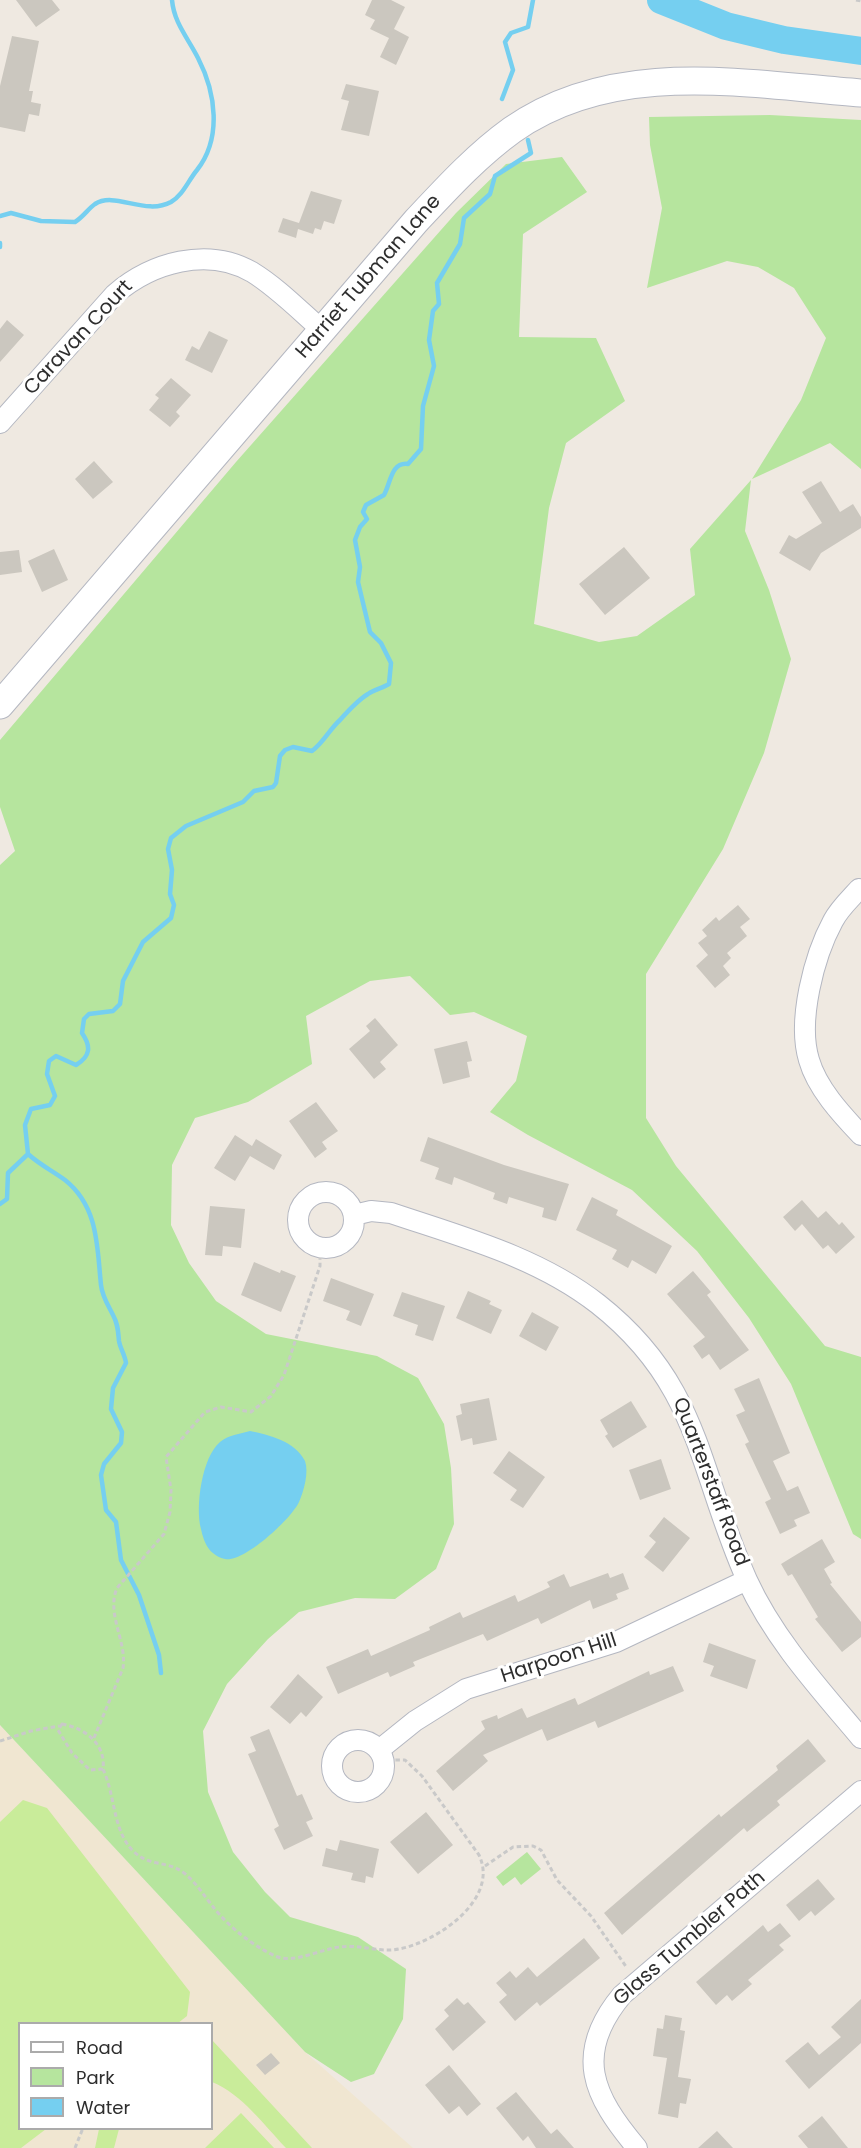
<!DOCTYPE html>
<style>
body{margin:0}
#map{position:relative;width:861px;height:2148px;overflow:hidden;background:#efe9e1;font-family:Poppins,sans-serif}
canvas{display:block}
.legend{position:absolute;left:18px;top:2022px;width:195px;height:108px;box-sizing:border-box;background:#fff;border:2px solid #ababab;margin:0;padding:8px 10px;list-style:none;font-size:18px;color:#2e2e2e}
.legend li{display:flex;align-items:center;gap:12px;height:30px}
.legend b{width:30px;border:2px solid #ababab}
</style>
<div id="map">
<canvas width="861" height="2148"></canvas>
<ul class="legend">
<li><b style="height:8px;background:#fff"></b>Road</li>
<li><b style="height:16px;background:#b6e59e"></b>Park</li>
<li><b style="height:16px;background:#75cff0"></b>Water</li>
</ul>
</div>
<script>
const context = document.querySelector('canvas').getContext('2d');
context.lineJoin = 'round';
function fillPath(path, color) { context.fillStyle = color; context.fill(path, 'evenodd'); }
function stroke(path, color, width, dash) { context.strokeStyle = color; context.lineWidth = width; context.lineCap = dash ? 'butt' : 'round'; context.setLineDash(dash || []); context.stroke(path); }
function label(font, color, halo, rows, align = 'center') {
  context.font = font + ' Poppins,sans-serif'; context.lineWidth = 6; context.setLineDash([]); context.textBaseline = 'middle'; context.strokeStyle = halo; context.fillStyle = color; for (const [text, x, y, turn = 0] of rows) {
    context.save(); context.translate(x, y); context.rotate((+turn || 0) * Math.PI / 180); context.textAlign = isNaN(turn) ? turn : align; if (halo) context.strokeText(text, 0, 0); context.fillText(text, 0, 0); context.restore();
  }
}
const education = new Path2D(`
 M0,1725L305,2052L413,2148H0ZM20,2024H212V2128H20Z`);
const green = new Path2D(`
 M770,115L861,120V469L830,443L752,479L801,400L826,338L794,288L758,267L727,261L647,288L662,208L650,145L649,117Z
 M562,157L587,192L523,234L519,337L596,338L625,401L566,443L549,508L534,624L599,642L637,636L695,595L690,549L751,480L745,531L769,590L791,659L764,753L723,849L646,974V1118L676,1166L825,1346L861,1357V1539L853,1534L791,1384L749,1318L697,1251L632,1190L528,1135L490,1112L516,1081L527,1036L474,1012L450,1015L410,976L370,981L306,1016L312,1064L248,1102L195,1118L172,1165L171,1225L189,1263L216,1301L266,1334L377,1356L418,1378L444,1424L451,1468L454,1524L436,1569L395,1599L355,1598L299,1612L268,1639L227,1684L203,1731L208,1792L233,1852L265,1892L290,1917L358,1937L406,1969L403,2019L374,2074L351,2082L305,2052L0,1725V865L15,851L0,807V740L236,462L456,213L506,164Z
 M527,1852L541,1869L521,1885L515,1877L503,1886L496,1877Z`);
const pitch = new Path2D(`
 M23,1800L47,1808L190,1992L187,2016L178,2023L20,2024V2128L46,2129L21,2148H0V1822Z
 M212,2040L312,2148H286C263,2124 243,2095 212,2082Z
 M241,2113L274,2148H205Z
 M99,2129H119L114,2148H95Z`);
const water = new Path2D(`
 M250,1431C269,1435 295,1441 305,1461C309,1472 304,1491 299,1502C292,1518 244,1563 225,1559C209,1555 204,1543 201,1529C195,1507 202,1457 220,1442C228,1435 240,1434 250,1431Z`);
const stream = new Path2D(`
 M502,99L513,70L505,42L511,33L528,27L533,0
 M0,216L11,213L41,221L75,222C83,217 88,209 95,204C115,191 145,216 171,202C183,195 188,181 197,170C222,138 216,93 198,58C188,38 174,23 172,0
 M0,243V247
 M28,1154C40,1165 53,1171 65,1180C99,1207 97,1248 101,1285C102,1296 108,1305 113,1315C118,1324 118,1331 119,1341C120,1348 125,1355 126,1363L113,1388L111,1409L122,1432L121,1443L104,1464L101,1475L106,1510L116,1522L121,1560L139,1595L159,1655L161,1673
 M0,1204L7,1199L8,1173L28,1154L25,1125L31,1109L50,1105L55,1096L47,1074L49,1061L56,1056L76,1065C91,1056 91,1046 82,1033L84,1019L89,1014L113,1011L120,1004L123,981L143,942L171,918L174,905L170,894L172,870L168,849L171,838L186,826L243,802L254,791L273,787L276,783L280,756L285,750L293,747L312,751C324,742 329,730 340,720C348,711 358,700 368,694C374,690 382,688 389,684L391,663L381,643L370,632L358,582L360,567L355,540L360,527L367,519L363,512L366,505L384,495C391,482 391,462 408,464L421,449L423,406L434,366L429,340L433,311L439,304L437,283L460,244L464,218L490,194L495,176L531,153L528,140`);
const river = new Path2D(`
 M661,0L726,26L784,40L861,51`);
const building = new Path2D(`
 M16,0H52L60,10L36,27Z
 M372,0H391L405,7L394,29L409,37L396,65L380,57L389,38L370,29L375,20L365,15Z
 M12,36L39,41L29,91H33L31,102L41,104L39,116L29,114L25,132L0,127V86Z
 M346,84L379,91L369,136L341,130L349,101L341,99Z
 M311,191L342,200L334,224L324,221L321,230L315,228L313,234L298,229L296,238L278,232L283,218L299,223Z
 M7,320L24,335L0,362V329Z
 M209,331L228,340L212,373L185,360L192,346L199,350Z
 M171,378L191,395L176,412L180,416L170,427L149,410L159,398L155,395Z
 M94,461L113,482L93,499L75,479Z
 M821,481L840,512L853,504L861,517V528L821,553L810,571L779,553L789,535L796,539L822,523L802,492Z
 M624,547L650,578L605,615L579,584Z
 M54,549L68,580L42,592L28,561Z
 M19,550L22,572L0,575V552Z
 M738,905L750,919L740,927L747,936L727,953L731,958L723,966L730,975L715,988L696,966L708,955L698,943L707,936L702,930L716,917L719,921Z
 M375,1018L398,1045L380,1062L386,1069L374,1079L349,1049L370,1031L366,1026Z
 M467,1041L472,1061L467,1062L470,1077L443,1084L434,1049Z
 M316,1102L338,1131L322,1142L327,1149L315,1158L289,1121Z
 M235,1135L252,1146L256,1139L282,1155L274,1170L250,1156L235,1181L214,1168Z
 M428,1137L504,1165L569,1184L556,1221L542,1217L544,1208L509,1197L507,1204L493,1199L495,1193L454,1177L452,1185L435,1179L439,1168L420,1161Z
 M592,1197L618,1210L616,1215L672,1246L656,1274L632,1260L628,1268L612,1259L617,1250L576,1230Z
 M802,1200L818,1218L826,1211L839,1225L842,1222L855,1237L836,1254L828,1245L823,1249L802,1224L795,1231L783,1217Z
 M210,1206L245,1209L241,1248L223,1246L222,1256L205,1255Z
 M254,1262L280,1273L281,1270L296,1276L281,1312L241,1295Z
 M693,1271L711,1292L707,1295L749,1350L720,1370L709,1354L702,1359L693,1346L705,1337L667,1294Z
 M331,1278L374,1294L361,1326L346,1320L350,1311L323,1301Z
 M468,1291L491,1301L489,1304L502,1310L491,1334L456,1318Z
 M402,1292L445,1306L433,1341L415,1335L418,1325L393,1316Z
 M532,1312L559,1327L546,1351L519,1336Z
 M759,1378L790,1453L773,1461L787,1491L798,1486L810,1513L794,1520L797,1526L780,1534L765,1502L771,1499L745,1444L749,1442L736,1415L745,1411L734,1389Z
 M489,1398L497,1440L473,1445L472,1438L461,1441L456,1416L462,1414L460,1404Z
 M631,1401L647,1427L613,1448L605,1436L608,1434L600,1420Z
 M509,1451L545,1477L523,1508L510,1500L517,1490L493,1473Z
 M661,1459L671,1489L640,1500L629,1470Z
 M664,1517L690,1538L663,1572L644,1557L656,1542L649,1536Z
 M822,1539L835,1562L824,1569L832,1583L830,1584L861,1622V1637L842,1652L815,1619L818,1617L792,1574L788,1576L781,1564Z
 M608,1573L610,1578L623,1573L629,1589L616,1594L618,1599L593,1609L590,1600L541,1624L538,1618L487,1641L483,1634L413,1662L415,1666L390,1677L388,1672L338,1694L326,1667L368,1649L371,1656L430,1630L429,1627L460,1612L463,1618L515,1595L518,1602L550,1587L547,1582L564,1574L570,1587Z
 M709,1643L756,1660L747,1689L710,1676L714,1666L703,1662Z
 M673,1666L684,1691L598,1728L595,1721L547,1741L542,1729L483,1755L488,1761L453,1791L436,1771L485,1729L481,1721L497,1715L498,1719L522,1708L527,1718L575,1698L578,1705L649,1671L650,1675Z
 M298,1674L323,1697L306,1717L301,1712L290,1724L270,1707Z
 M269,1729L297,1796L302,1794L313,1819L306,1822L313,1836L284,1850L274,1829L279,1826L248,1754L256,1751L250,1737Z
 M808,1739L826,1761L777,1801L780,1805L747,1832L744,1828L622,1935L604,1913L719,1814L721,1817L778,1770L776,1766Z
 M426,1812L453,1845L418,1874L390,1842Z
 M340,1840L379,1849L373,1878L366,1876L365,1883L351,1880L353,1873L322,1866L326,1848L337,1851Z
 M818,1879L835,1899L815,1916L811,1911L799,1921L786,1905Z
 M780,1923L791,1936L779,1945L784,1950L748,1980L752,1984L732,2001L727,1995L716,2005L696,1982L763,1925L768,1932Z
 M584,1938L600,1958L540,2006L537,2002L515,2021L499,2002L507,1995L496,1983L510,1971L516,1978L528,1967L537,1977Z
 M457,1998L464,2005L468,2002L486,2022L453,2051L435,2029L449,2016L444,2010Z
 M861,1999V2043L809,2089L785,2061L808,2042L819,2055L841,2037L831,2027Z
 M665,2015L682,2018L680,2030L685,2031L678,2077L691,2079L686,2104L680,2103L678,2118L658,2114L667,2058L653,2056L657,2028L663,2029Z
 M271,2053L280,2063L265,2075L256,2065Z
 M449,2065L481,2104L467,2116L459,2106L449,2114L425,2085Z
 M516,2092L551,2134L557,2129L574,2148H536L528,2136L523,2141L496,2108Z
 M822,2116L848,2148H808L798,2136Z
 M717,2131L733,2148H698Z`);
const path = new Path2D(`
 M856,0L861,1
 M62,1724C85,1728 106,1744 103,1769L90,1770L72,1753L58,1730Z
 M94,1738L123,1668C127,1641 106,1614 117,1588L164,1534L170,1512L171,1490L166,1457L205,1412L221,1407L251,1412L271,1396L284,1375L320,1266V1248
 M0,1741L31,1731L59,1726
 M103,1769C114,1793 113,1821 126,1842C144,1870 165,1858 184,1873C199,1885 207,1901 220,1915C234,1931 258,1949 278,1957C296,1963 321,1949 340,1947C360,1944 379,1953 399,1949C437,1942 500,1899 479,1855L422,1776L405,1760H394
 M485,1866L513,1847L533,1846L541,1850L557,1880L591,1916L627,1968
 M75,2148L83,2128`);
const street = new Path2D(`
 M0,423L115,294C151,263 207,246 252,272C278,288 300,311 323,331
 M859,889C850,899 839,909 833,921C814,956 797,1021 809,1060C817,1088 841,1114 861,1135
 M298 1220a28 28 0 1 1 56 0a28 28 0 1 1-56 0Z
 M354,1215L371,1211L391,1213C462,1237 538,1257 598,1304C701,1385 698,1471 747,1580C774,1639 819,1688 861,1738
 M332 1766a26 26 0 1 1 52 0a26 26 0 1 1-52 0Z
 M379,1750L415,1721L466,1689L616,1642L747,1580
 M637,2148C593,2096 573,2054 622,1995L861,1791`);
const secondary = new Path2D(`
 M0,705L416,221C446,189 476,156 512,130C614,58 745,84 861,93`);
const streetNames = [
 ["Harriet Tubman Lane",369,277,-49],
 ["Caravan Court",79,338,-47],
 ["Quarterstaff Road",710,1482,69],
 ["Harpoon Hill",559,1659,-18],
 ["Glass Tumbler Path",690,1939,-41]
];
fillPath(education, '#f0e6d1');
fillPath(green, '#b6e59e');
fillPath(pitch, '#c9ec9a');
fillPath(water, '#75cff0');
stroke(stream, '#75cff0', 4.5);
stroke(river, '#75cff0', 28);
fillPath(building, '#cbc7bf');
stroke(street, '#b4b7c1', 22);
stroke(secondary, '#b4b7c1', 29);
stroke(path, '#c9c9c9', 3, [4.5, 3]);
stroke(street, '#fff', 20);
stroke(secondary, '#fff', 27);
label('20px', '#2e2e2e', '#fff', streetNames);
</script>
